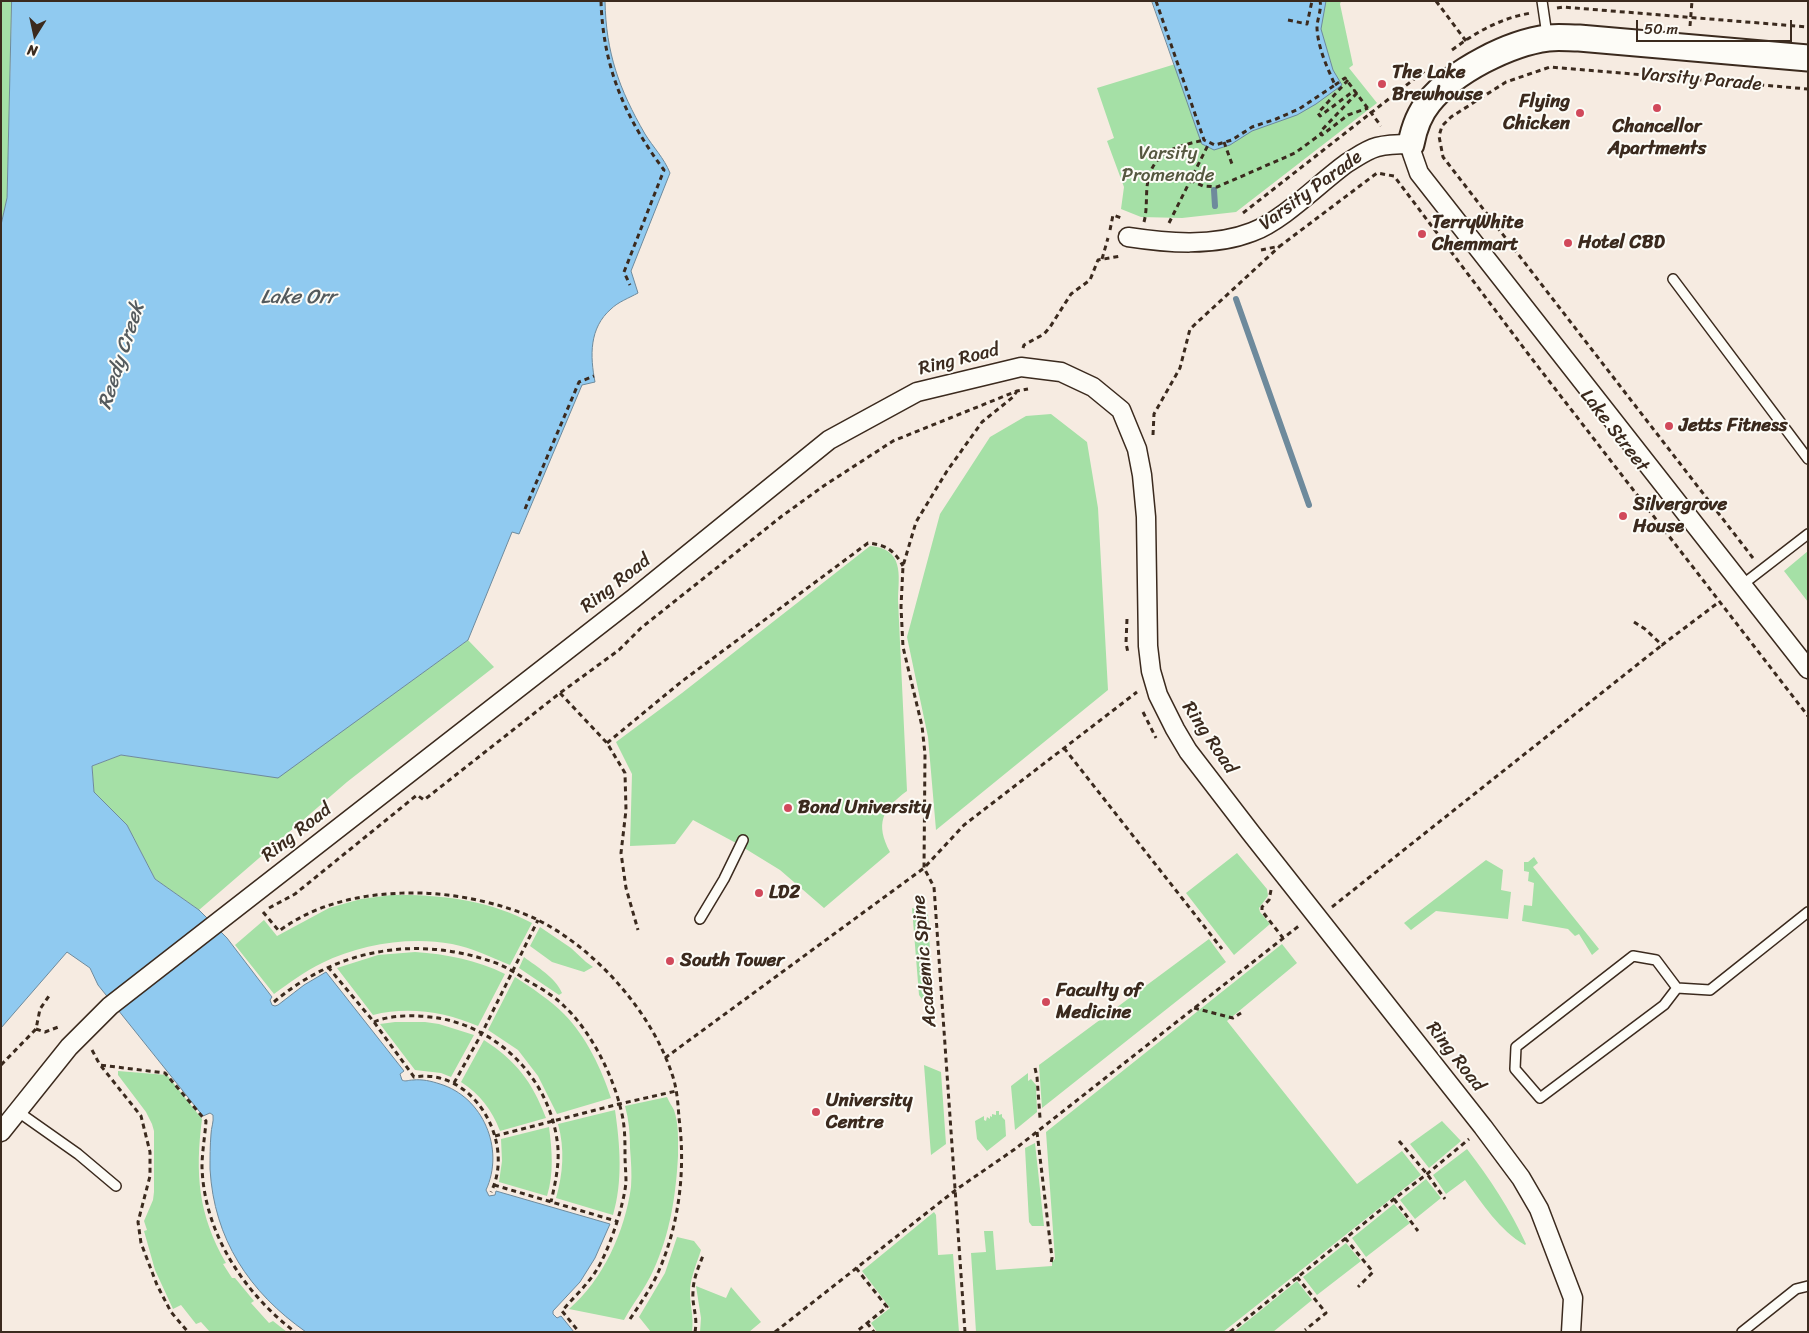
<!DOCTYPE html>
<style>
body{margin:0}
#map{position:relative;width:1809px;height:1333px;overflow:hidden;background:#f6ebe1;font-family:Sriracha,sans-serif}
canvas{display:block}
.frame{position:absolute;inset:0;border:2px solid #3b2a1e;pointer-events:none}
.north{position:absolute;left:10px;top:10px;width:50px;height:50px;-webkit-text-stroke:4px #fdfcf7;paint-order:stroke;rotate:190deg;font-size:14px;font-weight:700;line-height:20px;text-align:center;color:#3b2a1e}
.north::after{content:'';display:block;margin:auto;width:18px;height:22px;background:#3b2a1e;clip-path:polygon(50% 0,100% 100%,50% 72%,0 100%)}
.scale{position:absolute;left:1636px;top:20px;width:156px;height:22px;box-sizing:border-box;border:2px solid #3b2a1e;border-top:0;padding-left:6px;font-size:15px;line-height:18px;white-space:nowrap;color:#3b2a1e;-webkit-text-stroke:4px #fdfcf7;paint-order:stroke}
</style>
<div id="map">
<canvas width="1809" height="1333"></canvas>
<div class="frame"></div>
<div class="north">N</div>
<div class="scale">50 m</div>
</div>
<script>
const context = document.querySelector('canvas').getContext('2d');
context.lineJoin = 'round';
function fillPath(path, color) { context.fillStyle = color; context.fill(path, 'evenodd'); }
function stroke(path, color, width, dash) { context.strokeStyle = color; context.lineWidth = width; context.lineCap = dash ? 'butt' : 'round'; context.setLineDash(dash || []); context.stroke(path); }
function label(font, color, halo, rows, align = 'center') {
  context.font = font + ' Sriracha,sans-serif'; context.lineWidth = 4; context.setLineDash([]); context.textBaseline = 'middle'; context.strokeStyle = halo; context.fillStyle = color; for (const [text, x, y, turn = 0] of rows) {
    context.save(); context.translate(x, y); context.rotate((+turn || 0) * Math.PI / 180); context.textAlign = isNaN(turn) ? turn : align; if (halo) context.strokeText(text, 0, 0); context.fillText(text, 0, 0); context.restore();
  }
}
const green = new Path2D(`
 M1,1H12L7,198L1,225Z
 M1307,1H1341L1340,4L1353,65L1349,68L1377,103L1236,212L1182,218L1141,217L1121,209L1124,187L1107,141L1114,138L1097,88L1182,62Z
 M1051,414L1087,442L1098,508L1108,690L936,830L928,737L907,637L940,514L990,437L1026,416Z
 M870,546C904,549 899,574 898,600L907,791C882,809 875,824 890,852L824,908L780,870L736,843L693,820L675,844L630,846L632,774L616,742L682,693Z
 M1808,551V602L1784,571Z
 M468,640L494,667L347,782L199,910L155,879L127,825L94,792L92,766L121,755L278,777Z
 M1237,853L1267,889L1268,896L1259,908L1260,912L1270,924L1234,955L1186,893Z
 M1534,857L1538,863L1533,867L1599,949L1592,955L1579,934L1575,936L1568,929L1522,921L1524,905L1532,906L1534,883L1528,881L1529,872L1524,871V862H1528Z
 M1486,860L1503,870L1501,890L1511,892L1508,919L1436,911L1411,930L1404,923Z
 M392,895C440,894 489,900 532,923L510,965C491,957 472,948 452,944C410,936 360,944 322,963C305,971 289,983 274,994L235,945L264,920L277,936L329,908L361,899Z
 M912,908L928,914L932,988C931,994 928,997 922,999L919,995Z
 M540,927L571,948L586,962L593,967L584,972L552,962L530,946Z
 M1209,939L1226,962L1042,1108L1039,1065Z
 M1282,944L1297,963L1227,1021L1357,1184L1402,1151L1421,1175L1223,1332H976L971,1253L986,1252L984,1231H993L996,1270L1052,1266V1262L1055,1259L1046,1132Z
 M415,952C446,954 477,960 505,974L478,1026C446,1012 408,1006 373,1015L337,968L378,955Z
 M524,957C537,967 555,977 562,993L559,995L519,968Z
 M515,977C532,988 550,1000 564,1014C586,1036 602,1070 611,1098L557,1114L538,1076L518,1050L488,1030Z
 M395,1022H425L439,1024L474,1035L451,1077L441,1073L415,1070L380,1024Z
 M484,1040C516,1061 532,1081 546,1118L500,1131C492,1110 480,1094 461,1082Z
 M924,1065L941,1072L946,1144L931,1155Z
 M118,1071L167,1075L202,1119C195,1173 198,1215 226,1263L223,1264L232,1278H235L254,1301L251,1303L269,1323L273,1321L287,1332H210L201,1322L196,1324L181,1305L173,1309L155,1270L144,1231L147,1230L144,1221L153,1200L154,1192V1131L152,1124L146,1112L118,1075Z
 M1028,1073V1081L1031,1079L1036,1085L1037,1112L1015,1130L1011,1086Z
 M667,1097C669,1102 672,1106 674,1110C679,1124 678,1142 678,1156C676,1195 670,1235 653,1271C645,1289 633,1303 624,1320L569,1309C603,1280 625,1231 631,1187C632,1174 631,1161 630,1148C630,1134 629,1120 625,1106Z
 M615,1110C620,1145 623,1181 613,1215L556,1198C563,1174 565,1149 558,1124Z
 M996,1111H999V1115L1002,1114V1117L1005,1120L1006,1136L987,1151L977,1139L975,1121L984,1116V1120L986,1121L987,1117L990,1119V1116L992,1117V1114L996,1115Z
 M1442,1121L1461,1141L1429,1168L1410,1144Z
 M549,1127C552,1150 554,1173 547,1196L499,1182L502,1161L501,1139Z
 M1035,1143L1044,1226H1032L1029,1222L1025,1148Z
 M1467,1149C1490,1179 1510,1209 1526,1244L1525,1245C1499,1230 1483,1204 1465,1180L1446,1194L1433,1175Z
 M1426,1179L1441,1198L1415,1219L1400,1200Z
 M1394,1204L1410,1223L1366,1257L1352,1238Z
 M934,1212L936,1215L938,1255L953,1254L959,1332H877L871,1323L890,1308L862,1271Z
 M677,1237L694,1241L701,1250C697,1263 690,1278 690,1292C690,1307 694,1316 692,1332H651L639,1317L665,1273Z
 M1346,1243L1361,1261L1317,1295L1303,1277Z
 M1297,1281L1312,1300L1273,1332H1234Z
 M696,1286L726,1298L731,1287L761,1322L749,1332H700L701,1318Z`);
const water = new Path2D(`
 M12,1H605C606,53 619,89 645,134C653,147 664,158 670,173L631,271L638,293C629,298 618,302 611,309C589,328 590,356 595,382L582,385L519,534L512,532L468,640L278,778L121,755L92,766L94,792L127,825L155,879L199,910L227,938L272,997L270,1000L272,1005L275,1006L278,1005L304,985L326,972L404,1071L400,1074L402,1080C406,1082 408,1080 413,1080C422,1079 431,1081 440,1084C483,1097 505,1149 486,1190L489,1196L495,1195L496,1191L610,1224L595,1258L580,1282L553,1311V1314L557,1318L561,1316L574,1332H306C249,1292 214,1239 210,1169C210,1157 210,1146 211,1134C211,1128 214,1122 213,1115L210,1113L203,1116L98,985L90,968L67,952L1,1028V225L7,198Z
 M1152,1H1326L1321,29L1333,70L1342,85L1316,104L1297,115L1252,131L1230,145L1214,150L1202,144Z`);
const stream = new Path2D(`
 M1214,190L1215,206
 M1236,299L1309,505`);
const path = new Path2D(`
 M601,1C603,67 625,118 664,170L624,272L630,285
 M1156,1L1204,140L1215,145L1232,140L1252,127L1276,119L1299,109L1335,85C1327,67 1318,48 1317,28C1317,19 1322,9 1320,1
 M1436,1L1466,41
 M1557,8L1563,7L1808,27
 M1288,20L1307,24L1312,1
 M1690,26L1692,1
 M1452,50C1476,32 1501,18 1531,13
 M1348,80L1318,113L1320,116L1355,90
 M1335,85L1345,78L1381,126
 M1357,93L1320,132L1322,135L1348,115L1368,108
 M1224,142L1232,164
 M1190,180L1203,186L1217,187L1295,153L1321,134
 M1243,213L1427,69
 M1144,222C1147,211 1146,199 1147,187C1151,152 1174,147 1204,140
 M1169,223L1209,143
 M1110,230L1113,215L1124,219
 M1261,250L1280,246L1377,173L1394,176L1529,355L1808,716
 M1102,259L1108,238
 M1023,348L1024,345L1044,334L1050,327L1071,294L1090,280L1098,260L1121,256
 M1153,435L1154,414L1180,368L1190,329L1280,246
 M525,509L579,382L594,376
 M1753,558L1443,157L1439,136L1442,126L1451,117L1506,82L1550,67L1808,89
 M1127,619L1126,643L1128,653
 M1634,622L1645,629L1662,645L1719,602
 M560,693L607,743L625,773L626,810L621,853L626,888L638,930
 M1143,712L1156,738
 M607,743L681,682L868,543C886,545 894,550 903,566
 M1064,748L1222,949
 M1271,890L1269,900L1262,907V911L1283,938
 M1332,907L1662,645
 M269,908L295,894L417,795L424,800L560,693L619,650L641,628L782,516L825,485L893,441L1017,391L1028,389
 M263,912L279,931C321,900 372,892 422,893C458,894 504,904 536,919C595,948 651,1011 672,1074C677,1088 678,1104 679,1118C686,1171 679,1228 656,1277C648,1293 638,1307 628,1322
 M328,967L374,1022L414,1077C473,1067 516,1142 491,1192
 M274,1002C336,949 416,935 493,962C505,966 516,973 526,980C539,987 553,995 564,1006C590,1030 613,1075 621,1110C625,1125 625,1140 625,1155C625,1164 626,1173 626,1182C624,1205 609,1251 596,1271C587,1285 573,1298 562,1311L579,1332
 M1194,1008L1233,1018L1241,1013
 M374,1022C392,1014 418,1015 438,1018C502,1029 553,1083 558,1149C559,1167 555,1184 551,1202
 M36,1029L45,1032L61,1026
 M92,1050L100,1065L165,1073L206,1121C205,1136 202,1152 202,1167C204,1233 244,1293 295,1332
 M665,1058L924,868L964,825L1137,692
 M1,1065L36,1029L40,1009L51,993
 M101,1066L141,1116L150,1152V1176L138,1222L141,1243L157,1285L171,1312L188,1332
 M1035,1068L1037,1077L1040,1118
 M454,1083L482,1033L538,920
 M1037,1132L1052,1258L1051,1263L1049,1264
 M495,1136L619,1104L676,1091
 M1399,1141L1427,1174L1445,1199
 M494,1185L616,1221
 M1394,1199L1418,1231
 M1345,1238L1373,1272L1358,1287
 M856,1268L887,1307L856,1332
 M1297,1277L1326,1313L1305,1330
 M867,1323L874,1332
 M695,1332C698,1316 692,1307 693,1292C693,1279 699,1266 704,1253
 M775,1332L957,1189L1015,1149L1300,925
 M965,1332L934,887L924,868L925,754L922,726L903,647L901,607L903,566L916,522L947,471L982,422L1013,397L1017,391
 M1230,1332L1394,1199L1427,1174L1469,1139`);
const lane = new Path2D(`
 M1542,1L1547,35
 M1673,279L1808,459
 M1742,585L1808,534
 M700,919L724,879L743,840
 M1677,988L1664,1005L1540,1098L1515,1069L1516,1047L1633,956L1656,960L1677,988L1710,990L1808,912
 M17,1111L78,1154L116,1186
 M1742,1332L1796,1289L1808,1286`);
const street = new Path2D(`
 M1128,237C1167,243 1214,247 1252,232C1284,220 1318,184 1347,163C1357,157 1366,150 1377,147C1388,144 1400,144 1411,144L1412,153L1419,173L1808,669
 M1,1132L69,1047L110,1006L634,598L829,440L917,392L1021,367L1061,372L1093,387L1121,410L1137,449L1142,475L1146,517L1148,646L1151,671L1158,695L1175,729L1188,751L1251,833L1483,1127L1521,1178L1539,1209L1573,1298L1571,1332`);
const secondary = new Path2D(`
 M1411,144C1414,128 1419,114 1429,102C1454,71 1509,43 1548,38C1558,37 1569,38 1579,38L1808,58`);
const markers = [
 [1382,84,5,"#d1495b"],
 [1657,108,5,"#d1495b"],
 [1580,113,5,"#d1495b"],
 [1422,234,5,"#d1495b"],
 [1568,243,5,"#d1495b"],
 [1669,426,5,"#d1495b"],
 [1623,516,5,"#d1495b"],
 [788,808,5,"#d1495b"],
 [759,893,5,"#d1495b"],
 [670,961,5,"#d1495b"],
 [1046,1002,5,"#d1495b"],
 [816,1112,5,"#d1495b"]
];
const poiNames = [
 ["The Lake",1392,73],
 ["Brewhouse",1392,95],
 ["Flying",1570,102,"right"],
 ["Chicken",1570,124,"right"],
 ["Chancellor",1657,127,"center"],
 ["Apartments",1657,149,"center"],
 ["TerryWhite",1432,223],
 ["Chemmart",1432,245],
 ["Hotel CBD",1578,243],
 ["Jetts Fitness",1679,426],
 ["Silvergrove",1633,505],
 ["House",1633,527],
 ["Bond University",798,808],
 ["LD2",769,893],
 ["South Tower",680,961],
 ["Faculty of",1056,991],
 ["Medicine",1056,1013],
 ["University",826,1101],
 ["Centre",826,1123]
];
const streetNames = [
 ["Varsity Parade",1701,80,5],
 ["Varsity Parade",1311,191,-36],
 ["Ring Road",959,360,-14],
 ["Lake Street",1614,431,52],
 ["Ring Road",616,584,-38],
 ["Ring Road",1209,738,56],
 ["Ring Road",297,833,-38],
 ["Academic Spine",925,961,-95],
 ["Ring Road",1455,1057,52]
];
const parkNames = [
 ["Varsity",1168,154],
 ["Promenade",1168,176]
];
const waterNames = [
 ["Lake Orr",298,298],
 ["Reedy Creek",122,356,-72]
];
fillPath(green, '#a5e0a6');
fillPath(water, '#90caf0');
stroke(water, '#6e8a9c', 1);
stroke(stream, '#6e8a9c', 6);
stroke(lane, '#3b2a1e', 12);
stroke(street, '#3b2a1e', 21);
stroke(secondary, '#3b2a1e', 29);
stroke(path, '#3b2a1e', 3, [5, 4]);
stroke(lane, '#fdfcf7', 9);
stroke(street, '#fdfcf7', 18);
stroke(secondary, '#fdfcf7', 25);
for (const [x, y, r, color] of markers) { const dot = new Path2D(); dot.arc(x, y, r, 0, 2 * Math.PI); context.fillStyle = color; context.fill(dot); stroke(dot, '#fdfcf7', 2); }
label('bold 19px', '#3b2a1e', '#fdfcf7', poiNames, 'left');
label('19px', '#3b2a1e', '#fdfcf7', streetNames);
label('19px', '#565840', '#fdfcf7', parkNames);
label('italic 20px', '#545a5d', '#fdfcf7', waterNames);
</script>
